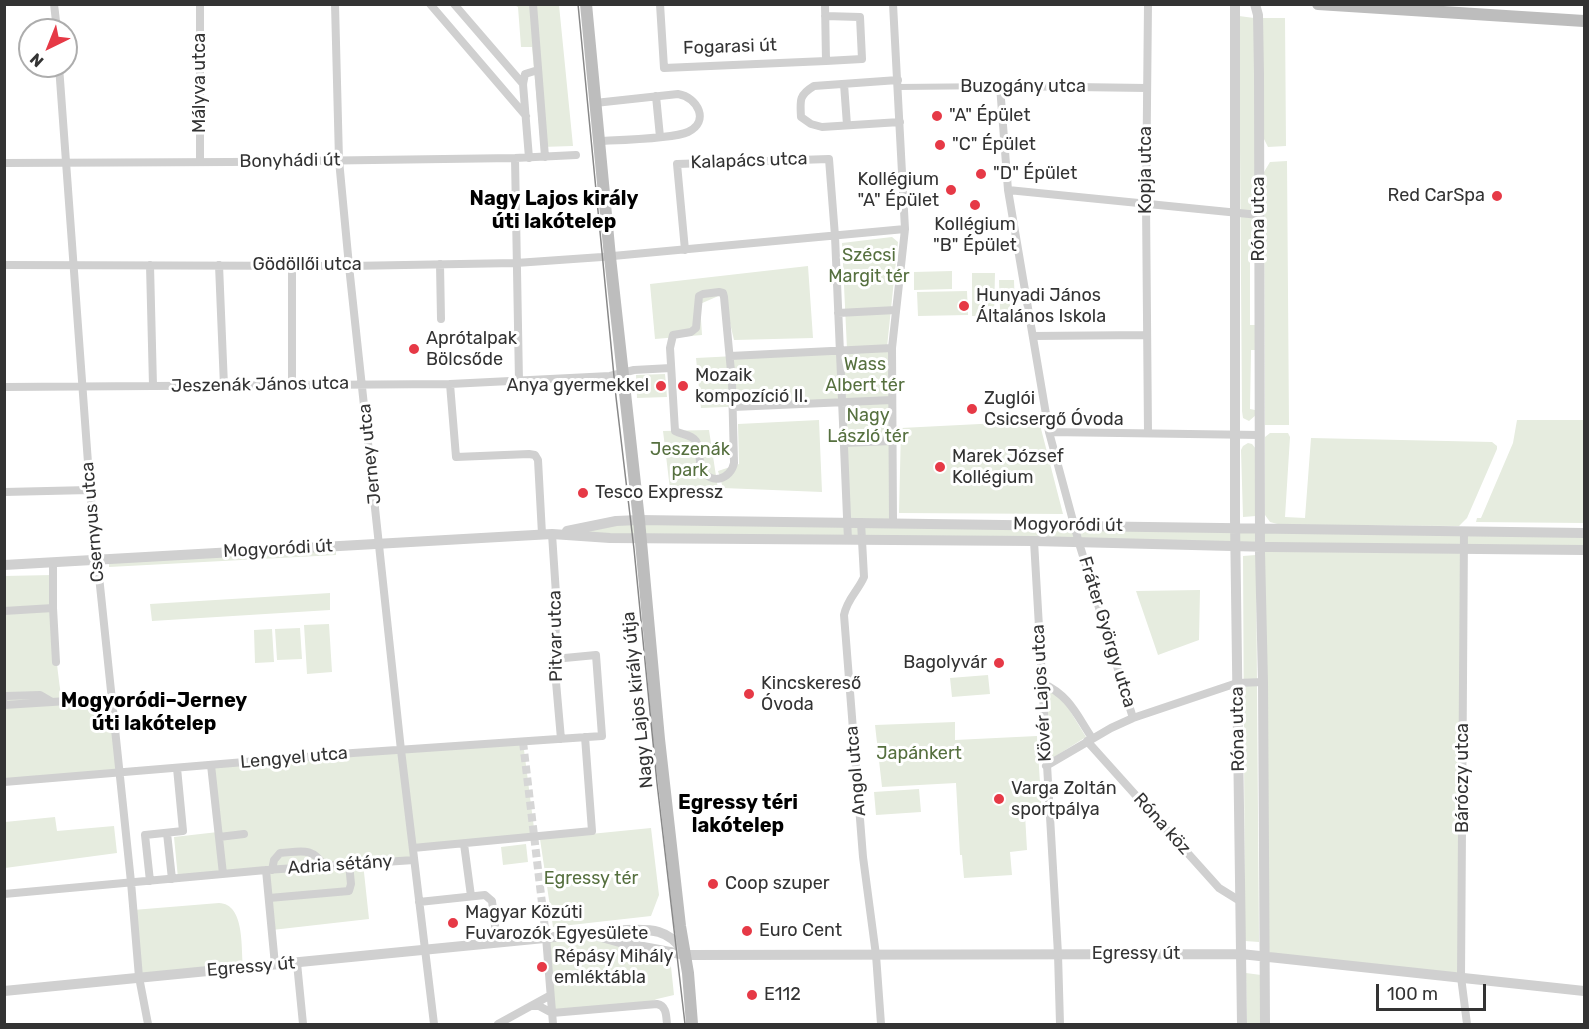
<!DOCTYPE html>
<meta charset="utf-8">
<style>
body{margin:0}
#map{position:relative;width:1589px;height:1029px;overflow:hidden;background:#fff;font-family:Rubik,sans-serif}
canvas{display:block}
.frame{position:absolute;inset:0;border:6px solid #333;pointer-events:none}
.north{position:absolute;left:18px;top:18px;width:60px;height:60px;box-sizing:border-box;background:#fff;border:2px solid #adadad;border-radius:50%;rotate:223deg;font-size:16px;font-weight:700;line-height:24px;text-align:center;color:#333}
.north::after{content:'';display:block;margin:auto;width:21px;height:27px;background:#e63946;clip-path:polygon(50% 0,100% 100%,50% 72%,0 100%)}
.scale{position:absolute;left:1376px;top:984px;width:110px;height:27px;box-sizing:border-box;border:3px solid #333;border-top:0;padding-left:8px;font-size:18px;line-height:21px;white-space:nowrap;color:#333;-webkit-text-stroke:4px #fff;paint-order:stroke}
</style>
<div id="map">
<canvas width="1589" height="1029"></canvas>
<div class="frame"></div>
<div class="north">N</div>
<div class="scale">100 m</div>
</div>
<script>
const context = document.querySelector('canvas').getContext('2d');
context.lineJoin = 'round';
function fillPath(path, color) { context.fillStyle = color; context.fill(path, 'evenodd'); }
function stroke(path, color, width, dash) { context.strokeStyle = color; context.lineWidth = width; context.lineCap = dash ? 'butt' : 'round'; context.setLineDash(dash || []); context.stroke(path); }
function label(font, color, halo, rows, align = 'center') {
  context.font = font + ' Rubik,sans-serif'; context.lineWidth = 6; context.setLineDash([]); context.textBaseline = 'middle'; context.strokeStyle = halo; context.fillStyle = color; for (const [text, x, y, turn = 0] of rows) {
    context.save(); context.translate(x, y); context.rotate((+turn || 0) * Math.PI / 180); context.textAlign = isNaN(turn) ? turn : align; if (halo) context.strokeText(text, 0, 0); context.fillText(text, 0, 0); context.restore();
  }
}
const green = new Path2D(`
 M514,5H559L573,146L541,147L532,47H521L518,7Z
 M1239,16L1254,18L1258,250H1250V325H1258V350H1251L1250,409L1255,410L1256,415L1249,421L1243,418L1242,411Z
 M1261,18H1285L1286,146L1268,147L1262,135Z
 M1287,161L1289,425H1265L1264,172L1270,162Z
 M892,237L898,242L887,347L847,349L842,243Z
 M808,266L813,338L734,340L723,294L700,304L702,335L655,339L650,284Z
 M952,271V289L914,290V272Z
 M972,273H995L994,316H972Z
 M999,280H1014L1015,311H1000Z
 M967,291L968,315L918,316L917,292Z
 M892,348V400L701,408L696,358Z
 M665,374L667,397L637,398L636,375Z
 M891,402L890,519H849L844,404Z
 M819,420L822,492L723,488L718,471L739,464L738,424Z
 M1517,420H1584V523L1476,522L1477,518H1481L1513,443Z
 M1039,421L1063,514L899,513L901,428Z
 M709,430L718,489H670L663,431Z
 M1270,433H1288L1290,437L1285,517L1305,518L1311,438L1492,442L1497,446V449L1467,518L1459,526L1281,525L1270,522L1265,515V437Z
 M1248,443L1252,444L1256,449V516L1243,517L1241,450L1243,446Z
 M616,521L1584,533V550L1464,549L1461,977L1264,956L1259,547L552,534Z
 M336,548V555L109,567V560Z
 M1256,555L1259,942L1245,941L1243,556Z
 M53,575C53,617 55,659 62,701L111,698L119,773L5,782L4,576Z
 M1200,590L1199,640L1158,655L1136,591Z
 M330,593V610L152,621L150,604Z
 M329,624L332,672L307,674L304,625Z
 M300,628L302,659L277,660L275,629Z
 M272,629L274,662L255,663L254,630Z
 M988,675L990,694L952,697L950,678Z
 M1045,688L1064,701L1086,737L1051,759Z
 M955,722V740L1037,736L1042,814H1025L1027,850L1010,852L1012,875L964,878L962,855H960L956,783L882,787L875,725Z
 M523,742L535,836L413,848L414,860L363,863L369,919L272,930L266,871L178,878L174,837L218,832L211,765Z
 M919,789L921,812L876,815L874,792Z
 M55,817L57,831L114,826L117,853L5,868V822Z
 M651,828L659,895L651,916L553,927L540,839Z
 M526,844L528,862L503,865L501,847Z
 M219,903C245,904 241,948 243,967L139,977L133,910Z
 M590,938L670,957L674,995L657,999L643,1005L552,1013L544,942Z
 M1246,973L1261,975V1024H1247Z`);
const minorTunnel = new Path2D(`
 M523,742L546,937`);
const pedestrian = new Path2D(`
 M898,87L1000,86`);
const minor = new Path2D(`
 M54,4L57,30
 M200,4V161
 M335,4L339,160L349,266L401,750L434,1024
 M430,4L526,116
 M454,4L523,84
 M533,4L545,157
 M660,4L664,68L826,61
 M825,4L826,61L862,59L860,17L825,16
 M1148,4L1146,203L1148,433
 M59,66L90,490L131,882L139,977L148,1024
 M898,80L814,86C799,95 800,100 801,117L811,124L822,127L900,122
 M844,84L847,125
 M656,96L660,137
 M595,103L678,94C698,97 710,122 688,132C673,139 618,140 598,141
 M515,158L519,382
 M529,158L523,84L525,74L538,70
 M4,163L231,162L515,158L576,155
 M1008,190L1259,215
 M685,250L677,164L829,159L835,236L848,540
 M440,264L441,319
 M4,265L349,266L516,263L602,257L905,229
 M150,265L153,386
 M219,265L224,386
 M292,265V385
 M719,292L723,293L724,297L732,382L734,463C731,479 711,486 702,469C698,461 701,449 696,441C691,434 682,435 675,431L670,348L673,335L691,332L696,328L699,296L703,294Z
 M838,313L896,310
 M1033,336L1147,335
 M730,356L892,348
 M450,384L456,457L529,454L535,455L538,460L542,534
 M4,387L450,384L610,376L634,370L671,368
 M733,407L892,400
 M1049,432L1259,435
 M844,443L892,441
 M4,492L90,490
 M861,522L864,577C858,591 847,599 844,615L863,857L876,955L881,1024
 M893,522L892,348L905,229L893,4
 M1464,531L1461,977L1467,1024
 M552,534L557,609L554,659L561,739
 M1034,541L1058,954L1060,1024
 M53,562V608L56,662
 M4,611L53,608
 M1042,683C1070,696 1076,714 1092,738
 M4,698L6,696L40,695L52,702L111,698
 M4,705L52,702
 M1133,718L1079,543L1049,432L1008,190L1000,86L1147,88
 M1087,741L1219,888L1240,901
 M211,765L223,874
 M1046,766L1111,728L1133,718L1237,683L1263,682
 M4,782L353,753L602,736L596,655L554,659
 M167,833L172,879
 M219,837L244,834
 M464,844L471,896
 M413,848L592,831L585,737
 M266,870L275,965
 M272,870L274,860L280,853C300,852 312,846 324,866
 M150,881L145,835L183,831L177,768
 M4,894L266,870L414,860
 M269,898L349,891L351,884L349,864
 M419,902L485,895L492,901L497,942
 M546,937L553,1024
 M297,963L303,1024
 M531,1006H539L552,1013L657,1004C667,1006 666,1016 667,1024
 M498,1024L549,996`);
const tertiary = new Path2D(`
 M1235,4V519L1242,1024
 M1255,4L1258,15L1259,74L1260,552L1263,682L1265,1024
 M567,531L616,521L639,520L1584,533
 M4,565L552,534L610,538L1034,541L1271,547L1584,550
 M587,933L627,944L686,955L1241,954L1584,991
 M4,991L626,930C651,929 669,929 684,952`);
const secondary = new Path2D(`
 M586,4L610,257L639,520L659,739L680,926L688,973L692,1024
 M1318,4L1584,21`);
const tram = new Path2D(`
 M578,4L616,397L634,549L657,783L685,1024`);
const markers = [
 [937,116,6,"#e63946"],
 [940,145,6,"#e63946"],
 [981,174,6,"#e63946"],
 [951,190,6,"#e63946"],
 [1497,196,6,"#e63946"],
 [975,205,6,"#e63946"],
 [964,306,6,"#e63946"],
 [414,349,6,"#e63946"],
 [661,386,6,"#e63946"],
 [683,386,6,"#e63946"],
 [972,409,6,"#e63946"],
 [940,467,6,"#e63946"],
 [583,493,6,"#e63946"],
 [999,663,6,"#e63946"],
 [749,694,6,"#e63946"],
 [999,799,6,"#e63946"],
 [713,884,6,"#e63946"],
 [453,923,6,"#e63946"],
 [747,931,6,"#e63946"],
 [542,967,6,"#e63946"],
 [752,995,6,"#e63946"]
];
const streetNames = [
 ["Fogarasi út",730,47,-2],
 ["Mályva utca",200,83,-90],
 ["Buzogány utca",1023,87],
 ["Bonyhádi út",290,161,-1],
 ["Kalapács utca",749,161,-2],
 ["Kopja utca",1146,170,-90],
 ["Róna utca",1259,219,-90],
 ["Gödöllői utca",307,265],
 ["Jeszenák János utca",260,385,-1],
 ["Jerney utca",370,454,-96],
 ["Csernyus utca",93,522,-95],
 ["Mogyoródi út",1068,525,1],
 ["Mogyoródi út",278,549,-3],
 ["Fráter György utca",1107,632,73],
 ["Pitvar utca",556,636,-91],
 ["Kövér Lajos utca",1042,693,-93],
 ["Nagy Lajos király útja",638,700,-96],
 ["Róna utca",1238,729,-91],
 ["Lengyel utca",294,758,-5],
 ["Angol utca",856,771,-95],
 ["Báróczy utca",1463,778,-90],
 ["Róna köz",1162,824,48],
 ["Adria sétány",340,865,-4],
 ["Egressy út",1136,954],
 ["Egressy út",251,967,-5]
];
const poiNames = [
 ["\"A\" Épület",949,116],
 ["\"C\" Épület",952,145],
 ["\"D\" Épület",993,174],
 ["Kollégium",939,180,"right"],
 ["\"A\" Épület",939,201,"right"],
 ["Red CarSpa",1485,196,"right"],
 ["Kollégium",975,225,"center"],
 ["\"B\" Épület",975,246,"center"],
 ["Hunyadi János",976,296],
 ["Általános Iskola",976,317],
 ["Aprótalpak",426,339],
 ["Bölcsőde",426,360],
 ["Mozaik",695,376],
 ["kompozíció II.",695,397],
 ["Anya gyermekkel",649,386,"right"],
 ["Zuglói",984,399],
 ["Csicsergő Óvoda",984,420],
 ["Marek József",952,457],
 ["Kollégium",952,478],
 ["Tesco Expressz",595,493],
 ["Bagolyvár",987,663,"right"],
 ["Kincskereső",761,684],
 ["Óvoda",761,705],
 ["Varga Zoltán",1011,789],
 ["sportpálya",1011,810],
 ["Coop szuper",725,884],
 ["Magyar Közúti",465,913],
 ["Fuvarozók Egyesülete",465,934],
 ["Euro Cent",759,931],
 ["Répásy Mihály",554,957],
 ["emléktábla",554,978],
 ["E112",764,995]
];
const parkNames = [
 ["Szécsi",869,256],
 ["Margit tér",869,277],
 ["Wass",865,365],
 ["Albert tér",865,386],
 ["Nagy",868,416],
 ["László tér",868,437],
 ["Jeszenák",690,450],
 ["park",690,471],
 ["Japánkert",919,754],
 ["Egressy tér",591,879]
];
const neighbourhoodNames = [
 ["Nagy Lajos király",554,199],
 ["úti lakótelep",554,222],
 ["Mogyoródi–Jerney",154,701],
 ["úti lakótelep",154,724],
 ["Egressy téri",738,803],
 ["lakótelep",738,826]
];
fillPath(green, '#e6ecdf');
stroke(minorTunnel, '#d6d6d6', 8, [8, 4]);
stroke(pedestrian, '#d0d0d0', 6);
stroke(minor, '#d0d0d0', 8);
stroke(tertiary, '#d0d0d0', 10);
stroke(secondary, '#bdbdbd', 12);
stroke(tram, '#888', 1.5);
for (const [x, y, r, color] of markers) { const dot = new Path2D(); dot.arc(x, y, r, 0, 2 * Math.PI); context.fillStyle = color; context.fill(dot); stroke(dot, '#fff', 2); }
label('18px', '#333', '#fff', streetNames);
label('18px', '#333', '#fff', poiNames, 'left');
label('18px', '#56703f', '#fff', parkNames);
label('bold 20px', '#000', '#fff', neighbourhoodNames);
</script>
